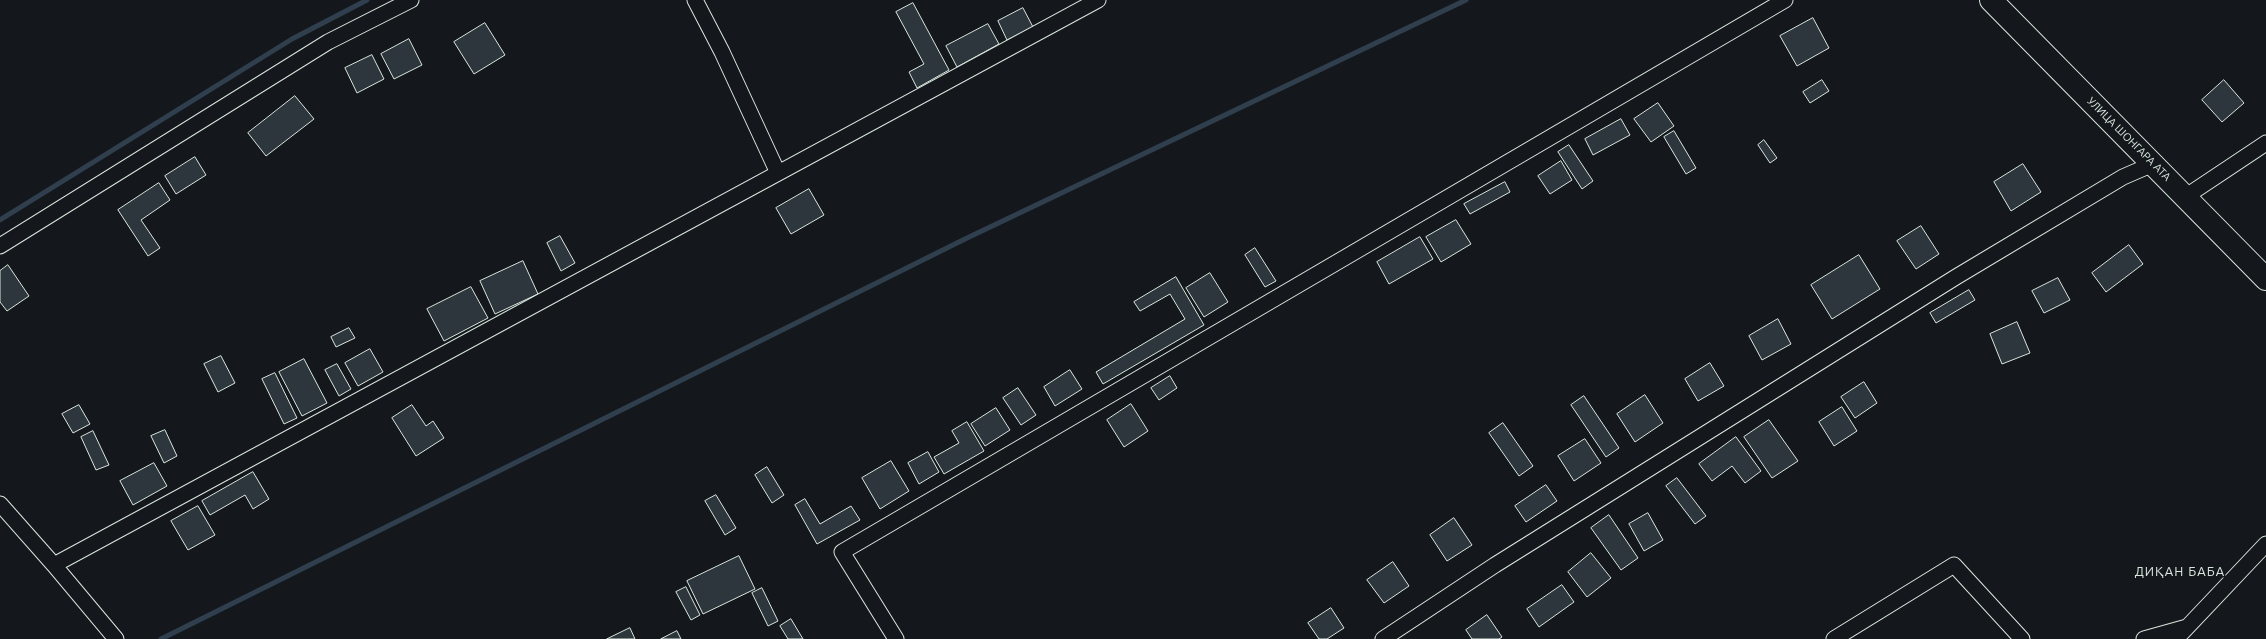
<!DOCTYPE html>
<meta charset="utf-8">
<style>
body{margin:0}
canvas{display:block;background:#14181c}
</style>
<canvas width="2266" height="639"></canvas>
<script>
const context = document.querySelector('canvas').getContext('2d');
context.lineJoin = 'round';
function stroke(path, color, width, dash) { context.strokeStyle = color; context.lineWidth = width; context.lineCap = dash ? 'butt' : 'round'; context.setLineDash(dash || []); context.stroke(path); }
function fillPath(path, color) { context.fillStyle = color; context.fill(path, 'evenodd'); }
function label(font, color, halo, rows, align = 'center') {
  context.font = font + ' Ubuntu,sans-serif'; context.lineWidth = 3; context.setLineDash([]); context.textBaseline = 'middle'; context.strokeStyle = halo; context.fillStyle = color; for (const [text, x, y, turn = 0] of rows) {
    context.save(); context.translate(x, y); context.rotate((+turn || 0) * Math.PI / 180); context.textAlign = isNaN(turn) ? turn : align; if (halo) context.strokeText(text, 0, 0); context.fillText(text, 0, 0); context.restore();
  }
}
const stream = new Path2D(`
 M0,220L292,39L367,0
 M161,639L965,239L1466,0`);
const building = new Path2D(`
 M913,3L949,70L917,88L909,72L924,64L896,12Z
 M1023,8L1033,27L1007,40L998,21Z
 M1813,18L1829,48L1797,66L1780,36Z
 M485,23L505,55L474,74L454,42Z
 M988,24L999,44L957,67L946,46Z
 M409,39L422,65L394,79L381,54Z
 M372,55L384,79L357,93L345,68Z
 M1822,80L1829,91L1810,103L1803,92Z
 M2224,80L2244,103L2222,122L2202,100Z
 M295,96L314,119L266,156L248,133Z
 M1658,103L1674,126L1651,142L1634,119Z
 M1621,119L1630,135L1593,155L1585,139Z
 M1674,131L1696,168L1686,174L1664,137Z
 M1764,140L1777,158L1770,163L1758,145Z
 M1569,145L1593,181L1582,189L1558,152Z
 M195,157L206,175L176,194L165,176Z
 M1561,161L1572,180L1550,194L1538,176Z
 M2023,164L2041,192L2011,211L1994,182Z
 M1505,182L1510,192L1470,214L1464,204Z
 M159,183L170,200L141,220L160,248L148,256L118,210Z
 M809,189L824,215L791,234L776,208Z
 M1456,220L1471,244L1441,262L1426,237Z
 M1921,226L1939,254L1916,269L1897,241Z
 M560,236L575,263L561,271L547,243Z
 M1420,237L1433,259L1389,284L1377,262Z
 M2129,245L2143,264L2106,292L2092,273Z
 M1255,248L1276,281L1265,287L1245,255Z
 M1859,255L1880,289L1832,319L1811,285Z
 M523,261L538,294L495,314L480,281Z
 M8,265L29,296L7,311L0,302V271Z
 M1210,273L1228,302L1204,317L1186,288Z
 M1176,277L1204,325L1103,384L1096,372L1185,319L1170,294L1140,311L1134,302Z
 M2058,278L2070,300L2044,313L2032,291Z
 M471,287L488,318L444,341L427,309Z
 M1969,290L1975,300L1936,323L1930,313Z
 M1778,319L1791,344L1762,360L1749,336Z
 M2017,322L2030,353L2002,364L1990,334Z
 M349,328L355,338L336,347L331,337Z
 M370,349L383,372L358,386L345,363Z
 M221,356L235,383L218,392L204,364Z
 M304,359L327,403L302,416L279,372Z
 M1710,363L1724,386L1698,401L1685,379Z
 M337,364L351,389L339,396L325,370Z
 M1070,370L1082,389L1055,406L1044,387Z
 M275,373L297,418L284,424L262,379Z
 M1170,376L1177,388L1159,400L1151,388Z
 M1864,382L1877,403L1855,418L1841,397Z
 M1018,388L1036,415L1021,425L1003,398Z
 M1645,395L1663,423L1635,442L1617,414Z
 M1584,396L1619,448L1606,457L1571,405Z
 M1131,404L1148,431L1124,447L1107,420Z
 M79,405L90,424L73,433L62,414Z
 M412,405L426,426L433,421L444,438L416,456L392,418Z
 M1842,407L1857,431L1834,446L1819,422Z
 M996,408L1010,430L985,446L971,424Z
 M1769,420L1798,461L1772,478L1744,437Z
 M967,422L984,451L944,474L934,457L959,443L952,431Z
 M1503,423L1533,466L1519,476L1489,433Z
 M165,430L177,456L164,463L151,436Z
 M93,431L109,465L96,470L81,437Z
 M1736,437L1761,471L1745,483L1732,466L1712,481L1699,464Z
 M1585,439L1601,463L1574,481L1558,456Z
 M928,452L939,472L919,484L908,463Z
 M891,461L909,491L880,509L862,478Z
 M154,463L167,486L133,505L120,481Z
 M767,467L784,495L772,503L755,475Z
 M253,472L269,499L253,509L245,495L210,515L202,501Z
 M1677,478L1706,516L1695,524L1666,486Z
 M1546,485L1557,501L1526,522L1515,506Z
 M716,495L736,528L725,535L705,501Z
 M805,499L820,524L851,506L860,520L817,544L795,505Z
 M198,506L215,535L188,550L171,521Z
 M1648,513L1663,540L1644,551L1629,524Z
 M1609,515L1638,558L1621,570L1591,528Z
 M1454,518L1472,545L1447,561L1430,535Z
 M1591,553L1611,578L1587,597L1568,572Z
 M739,556L755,589L703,614L687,581Z
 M1393,562L1409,586L1384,603L1367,580Z
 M1562,585L1574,602L1539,627L1527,609Z
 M686,587L700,615L691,620L676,592Z
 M762,588L778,621L768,626L752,593Z
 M1331,608L1344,628L1327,639H1319L1308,623Z
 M1487,615L1502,637L1499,639H1472L1466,630Z
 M791,619L803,639H788L780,626Z
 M630,628L635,639H607Z
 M677,631L681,639H661Z`);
const minor = new Path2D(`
 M695,0L722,52L778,173
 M2185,197L2266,143
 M0,246L328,42L411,0
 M0,504L54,565L116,639
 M54,565L1098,0
 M896,639L842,552L1785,0
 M1383,639L1495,565L1956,277L2123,177L2153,164
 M1834,639L1954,565L2022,639
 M2144,639L2187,627
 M2176,639L2266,544`);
const secondary = new Path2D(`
 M1991,0L2266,279`);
const streetNames = [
 ["УЛИЦА ШОНГАРА АТА",2129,139,45]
];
const quarterNames = [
 ["ДИҚАН БАБА",2180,572]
];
stroke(stream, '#2f3f4d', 5);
fillPath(building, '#2c363c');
stroke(building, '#d8e6dc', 1);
stroke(minor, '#d8e6dc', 17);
stroke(secondary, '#d8e6dc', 24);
stroke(minor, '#14181c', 15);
stroke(secondary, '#14181c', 22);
label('11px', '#d8e6dc', '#14181c', streetNames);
context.letterSpacing = '1px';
label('13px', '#d8e6dc', '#14181c', quarterNames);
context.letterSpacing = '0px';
</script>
